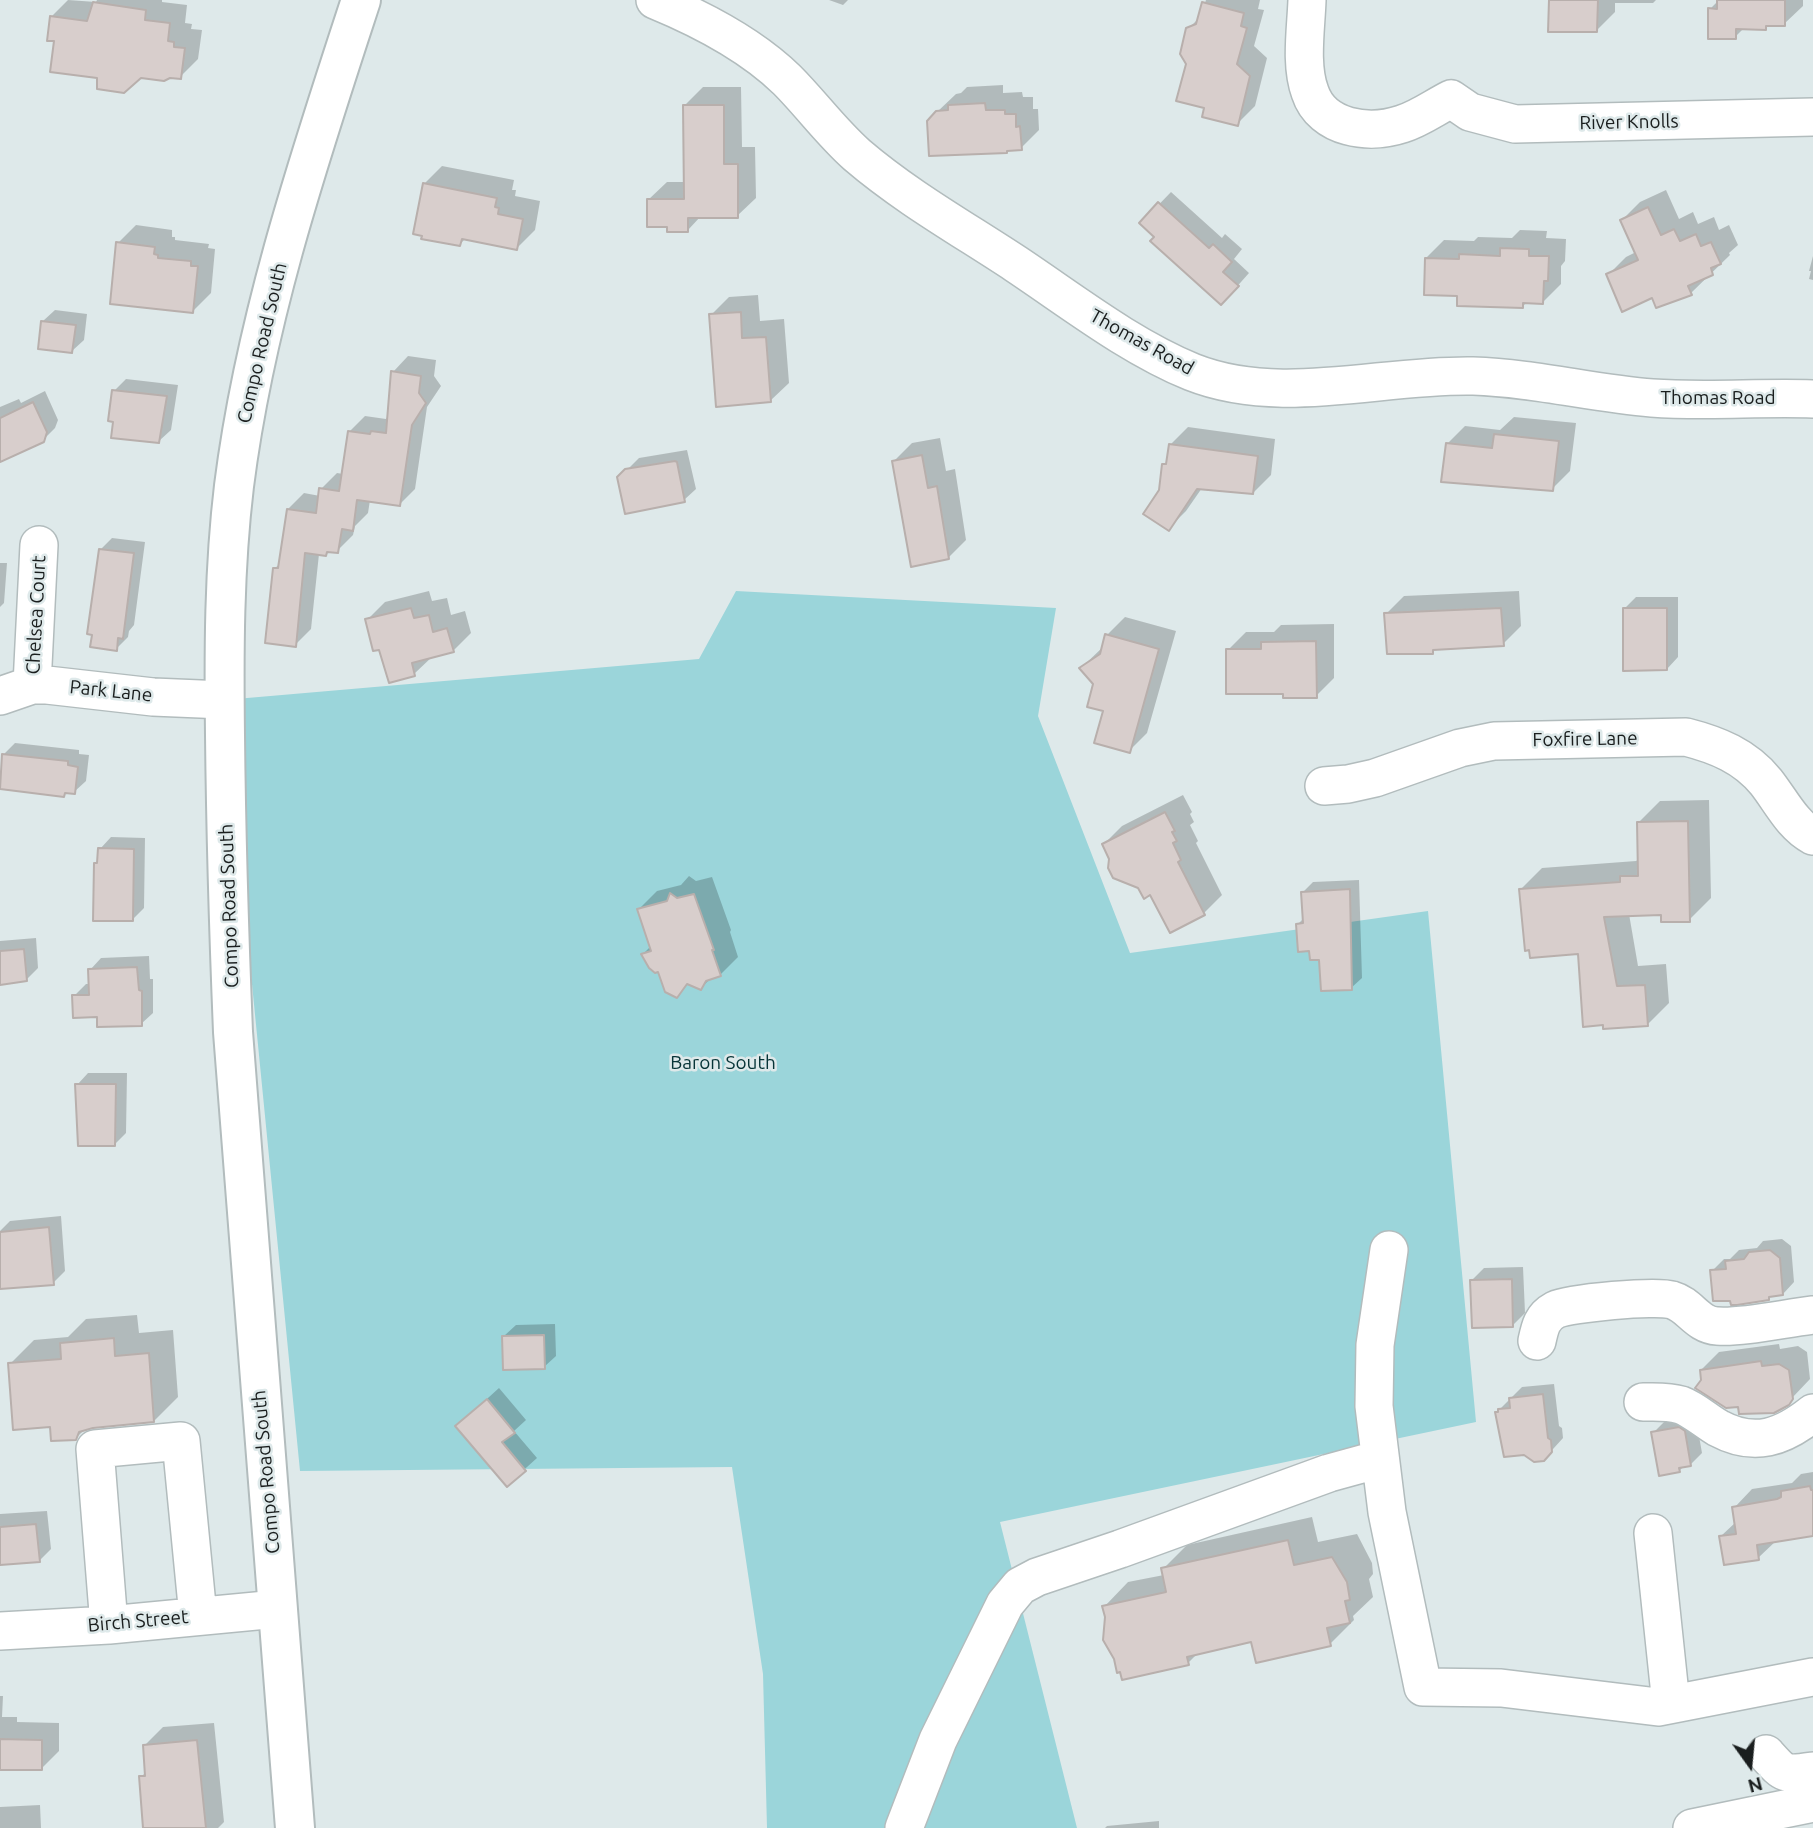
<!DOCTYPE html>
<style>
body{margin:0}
#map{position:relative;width:1813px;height:1828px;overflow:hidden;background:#dee9ea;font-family:Ubuntu,sans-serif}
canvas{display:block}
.north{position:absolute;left:1715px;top:1730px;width:70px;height:70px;-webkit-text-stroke:5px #dee9ea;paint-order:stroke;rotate:165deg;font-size:19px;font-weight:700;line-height:28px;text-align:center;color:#1a1e1e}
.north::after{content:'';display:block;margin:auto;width:24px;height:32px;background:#1a1e1e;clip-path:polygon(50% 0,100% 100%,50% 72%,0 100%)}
</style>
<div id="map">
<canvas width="1813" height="1828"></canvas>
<div class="north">N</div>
</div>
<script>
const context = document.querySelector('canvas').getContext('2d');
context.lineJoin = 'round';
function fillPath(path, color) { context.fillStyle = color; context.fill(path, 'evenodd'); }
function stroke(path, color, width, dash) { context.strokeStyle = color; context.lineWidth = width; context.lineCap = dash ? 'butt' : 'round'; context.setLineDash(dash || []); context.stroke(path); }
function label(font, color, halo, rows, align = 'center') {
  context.font = font + ' Ubuntu,sans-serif'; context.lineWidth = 5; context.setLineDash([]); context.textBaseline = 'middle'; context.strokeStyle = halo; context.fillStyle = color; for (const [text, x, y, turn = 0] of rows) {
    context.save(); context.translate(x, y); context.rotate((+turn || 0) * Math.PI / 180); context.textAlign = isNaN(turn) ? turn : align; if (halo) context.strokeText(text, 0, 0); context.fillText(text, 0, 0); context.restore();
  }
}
const green = new Path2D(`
 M736,591L1056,608L1038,716L1130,953L1428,911L1476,1422L1000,1522L1077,1828H767L763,1674L732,1467L300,1471L224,700L699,659Z`);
const shadow = new Path2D(`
 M68,0L96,2L97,0H162V2L187,5L185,23L192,24L191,29L202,30L198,59L180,77L99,76L56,40L51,17Z
 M829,0H848L843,5Z
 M1206,0H1260L1258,9L1264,10L1254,46L1267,58L1255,106L1237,124L1206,107L1187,63L1188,29L1200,17Z
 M1550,0H1656L1653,3H1615V12L1597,30Z
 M1719,0H1803V6L1784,24L1769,25L1766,28H1744L1735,37L1710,9Z
 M1003,85V93L1022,92L1023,97H1033V109H1038L1039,130L1021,148L937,112L956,94L961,93L967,87Z
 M703,87H741L742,147H755L756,198L737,216H701L688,230L669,226L648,200L667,182H685V105Z
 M442,166L514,180L512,190H516L515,196L540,201L535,230L517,248L466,238L460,244L424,184Z
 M1666,190L1679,219L1693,212L1698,224L1714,217L1719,230L1729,225L1738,245L1729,253L1730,255L1691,293L1653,296L1608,275L1626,257L1636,252L1622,220L1640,202Z
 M1171,192L1222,238L1225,234L1242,249L1234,259L1249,273L1233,291L1156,237L1141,223Z
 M136,225L172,230V237H175V240L209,244L208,248L215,249L211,293L193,311L118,243Z
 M1520,230L1547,231L1546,238L1566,239L1565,261L1561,266V284L1543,302H1527L1522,307L1459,294L1426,258L1444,240L1474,241L1478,237L1512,238Z
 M1813,256V280L1809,279L1811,271H1809Z
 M758,295L760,321L784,319L789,383L770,401L711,315L729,297Z
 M55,310L87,314L84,340L72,351L43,321Z
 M408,356L436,360L434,376L441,386L427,407L415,489L399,505L370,500L368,513L355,526L353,535L337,551L330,550L326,555L319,554L311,629L295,645L275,568L280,564L288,509L304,493L320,496L321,489L337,473L343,474L349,432L365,416L386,419L389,415L393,372Z
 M126,379L178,385L171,430L159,441L114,391Z
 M45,391L58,420L55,428L43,440L0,460V407L19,399L21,403Z
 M1514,417L1576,423L1570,471L1552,489L1447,444L1465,426L1500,430Z
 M1188,427L1275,439L1271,475L1253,493L1202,488L1186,511L1168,529L1161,491L1164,465L1168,461L1170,445Z
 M940,438L946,471L955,469L966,540L948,558L894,461L912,443Z
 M687,450L696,489L684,500L619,478L639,458Z
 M112,538L145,542L134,625L129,631L128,637L116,649L100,550Z
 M0,563H7L4,603L0,607Z
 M429,591L432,601L447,598L451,615L465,611L471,633L453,651L433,656L414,674L380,648L367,620L385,602Z
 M1519,591L1521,626L1503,644L1436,648L1433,652L1386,614L1404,596Z
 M1636,597H1678V657L1667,669L1624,609Z
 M1125,617L1176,631L1147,733L1129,751L1095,684L1081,668L1103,647L1107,635Z
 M1334,624V678L1316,696L1284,692L1228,650L1246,632H1274L1281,625Z
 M15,743L79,750V754L89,755L86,781L74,792H67L63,795L0,788L3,755Z
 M1183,795L1192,812L1190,814L1194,822L1190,825L1198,841L1196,843L1222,895L1204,913L1170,931L1151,893L1140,886L1111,859L1104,844L1122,826Z
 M1709,800L1711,898L1689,920L1663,914H1629L1638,966L1666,964L1669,1003L1647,1025L1521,889L1542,868L1636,861L1639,859L1638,823L1660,801Z
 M111,837L145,838L144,908L132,920L96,863L99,860L100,849Z
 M689,876L696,881L712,877L731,930L730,932L738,957L720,975L712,977L701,988L689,983L677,996L659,970L643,954L651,946L639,909L657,891L681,885Z
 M1359,880L1362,978L1351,988L1311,950L1298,924L1304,918L1302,893L1313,882Z
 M36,938L38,968L26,980L0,983V941Z
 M149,956L150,979H153V1013L141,1024L98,1015L74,996L86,984H90V970L101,958Z
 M88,1073H127L126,1133L114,1145L77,1085Z
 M61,1216L65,1271L53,1283L0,1257V1231L10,1221Z
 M1782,1239L1791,1246L1794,1282L1783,1294L1772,1295L1768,1299L1712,1271L1724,1259H1730L1739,1250L1757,1248L1763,1241Z
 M1523,1267L1525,1313L1513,1325L1472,1280L1484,1268Z
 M137,1315L139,1333L173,1330L178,1397L154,1421L85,1429L76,1438L52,1425L10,1364L34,1340L68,1337L86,1319Z
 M555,1324L556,1356L544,1367L504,1336L516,1325Z
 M1779,1344L1780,1349L1798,1346L1807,1352L1810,1379L1792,1398L1739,1405L1703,1381L1701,1370L1719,1352Z
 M1554,1384L1559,1426L1562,1428L1563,1438L1544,1459L1496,1413L1522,1387Z
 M499,1388L526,1420L514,1431L537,1458L507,1485L457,1426Z
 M1691,1416L1696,1419L1702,1453L1690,1465L1684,1466L1679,1471L1653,1433L1665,1421Z
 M1813,1472V1534L1777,1540L1758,1558L1721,1536L1736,1522L1734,1508L1752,1489L1792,1483L1801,1474Z
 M47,1511L51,1549L39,1561L0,1563V1514Z
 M1312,1517L1318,1542L1357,1534L1372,1563L1373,1574L1369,1579L1373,1597L1353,1616L1354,1620L1330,1644L1253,1640L1199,1652L1188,1663L1106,1616L1104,1607L1128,1582L1164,1575L1163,1569L1187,1545Z
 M0,1696H3L2,1717H17V1722L59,1723V1751L41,1769L0,1768Z
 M214,1723L224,1822L218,1828H145L141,1777L147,1771L145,1745L163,1727Z
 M40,1805L41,1828H0V1807Z
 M1159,1821V1828H1105L1107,1826Z`);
const building = new Path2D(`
 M1549,0H1598L1597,32H1548Z
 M1717,0H1785V26H1766V30L1736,29V39H1708V8L1717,9Z
 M93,2L146,10L145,20L170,23L168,41L174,42V47L185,48L181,79L170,78L164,81L141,78L124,93L97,89V78L50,72L54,41H47L50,16L87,21Z
 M1202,2L1244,13L1241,26L1247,28L1237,64L1250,76L1238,126L1202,117L1204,108L1176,101L1186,64L1180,54L1186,28L1196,24Z
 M985,103L986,110H1005V114H1016V127L1020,126L1022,150L1007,151V153L929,156L927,121L936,111L948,110V105Z
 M683,105H724V164H738V218H688V232H667V227H647V199H684Z
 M423,183L497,198L495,207L499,208L498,214L523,219L517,250L462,239L460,246L421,239L422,236L413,234Z
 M1158,202L1209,248L1213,244L1232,262L1223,272L1239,286L1221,305L1150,241L1154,237L1139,223Z
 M1648,207L1661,235L1674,229L1680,241L1696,234L1701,246L1711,242L1721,264L1711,268L1713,275L1688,286L1692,295L1656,308L1652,298L1622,312L1606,274L1638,260L1620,220Z
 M116,242L155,247L154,254L158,255V258L191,261V266H198L193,313L110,304Z
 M1500,248L1529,249V256H1549L1548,281H1544L1543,304L1523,303V308L1457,306V296L1424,295L1425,258L1459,259V254L1500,256Z
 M741,312L742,338L766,337L771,402L716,407L709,314Z
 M41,321L76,325L72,353L38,349Z
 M391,371L421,376L419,393L426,403L412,425L400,506L357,500L353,531L342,529L338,553L327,552L326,556L305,553L296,647L265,643L273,568H278L287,509L316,513L319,488L339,491L348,431L370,434L371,431L386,433Z
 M112,390L167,396L159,443L111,438L113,422L108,421Z
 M33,402L47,432L44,442L0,462V418Z
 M1494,434L1559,441L1553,491L1441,482L1446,443L1492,448Z
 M1169,444L1258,456L1253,494L1197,489L1169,531L1143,514L1159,490L1162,464H1166Z
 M922,455L928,488L937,486L949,559L911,567L892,461Z
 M675,461L677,462L685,502L625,514L617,477L625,469Z
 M99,549L134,553L123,639L118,638L117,651L90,647L92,635L87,634Z
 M411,608L414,618L429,615L433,632L447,628L454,652L412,663L415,676L389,683L379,650L373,651L365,619Z
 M1501,608L1504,646L1433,650V654H1387L1384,613Z
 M1623,608H1667V670L1623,671Z
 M1105,634L1159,649L1130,753L1094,743L1103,711L1087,707L1093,684L1079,668L1100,654Z
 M1316,641L1317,698H1283V694H1226V649H1261V642Z
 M2,754L68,761V765L78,767L75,794L65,793L64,797L0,789Z
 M1165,812L1175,831L1172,832L1177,841L1173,843L1181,860L1178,862L1205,915L1170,933L1150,895L1144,899L1138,888L1113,878L1108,868L1109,859L1102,844Z
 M1688,821L1690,922H1661V915L1604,917L1617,986L1645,985L1648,1026L1603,1029V1025L1583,1027L1578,954L1530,958L1529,950L1525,951L1519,889L1620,882V876H1638L1637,822Z
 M98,848L134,849L133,921H93L94,863H97Z
 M1350,889L1352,990L1321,991L1319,960H1310L1309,951L1298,952L1296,924L1303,923L1301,892Z
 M670,893L677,898L694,894L714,950H712L721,976L706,981L701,990L687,984L677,998L665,992L658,972L655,973L649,968L641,954L651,951L637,909L667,901Z
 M24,949L27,981L0,985V951Z
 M137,967L139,990L142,991V1026L97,1027V1017L73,1018L72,995H89L88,969Z
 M75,1084H116L115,1146H78Z
 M49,1227L54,1285L0,1289V1232Z
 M1770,1250L1780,1258L1783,1295L1769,1297V1300L1737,1305H1731L1730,1301H1713L1710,1270L1726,1269L1725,1261L1744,1259L1749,1252Z
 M1512,1279L1513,1327L1472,1328L1470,1280Z
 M544,1335L545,1369L503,1370L502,1336Z
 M114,1338L115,1356L149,1353L154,1422L93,1428L79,1432L76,1440L51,1441L50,1427L13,1430L8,1363L61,1359L60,1343Z
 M1761,1361L1762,1366L1779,1364L1789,1370L1793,1399L1789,1405L1774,1413L1739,1414L1738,1407L1726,1408L1695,1388L1701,1380L1700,1370Z
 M1543,1394L1548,1438L1551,1440L1552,1452L1544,1461L1534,1462L1524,1455L1504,1457L1495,1412H1498V1409L1510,1408L1509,1398Z
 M487,1399L515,1433L502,1442L526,1471L507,1487L455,1426Z
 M1679,1427L1685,1431L1691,1466L1679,1468L1680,1472L1659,1476L1651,1432Z
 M1810,1486L1811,1490H1813V1536L1757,1545L1759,1560L1724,1565L1719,1536L1736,1534L1732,1507L1777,1499L1781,1497V1491Z
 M36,1524L40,1562L0,1565V1527Z
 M1288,1540L1294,1565L1332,1557L1347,1582L1350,1600L1345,1601L1350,1623L1327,1628L1331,1646L1256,1663L1251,1642L1187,1657L1189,1665L1122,1680L1120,1672L1117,1673L1114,1659L1103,1640L1105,1617L1102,1606L1166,1592L1161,1568Z
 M0,1739L42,1740V1770H0Z
 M197,1740L206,1828H143L139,1776H145L143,1745Z`);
const minor = new Path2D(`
 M655,0C701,19 751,45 787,80C811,104 831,132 857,155C906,197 963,229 1016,264C1073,302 1129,346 1192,372C1280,407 1381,374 1473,376C1534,378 1592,393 1652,398C1705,402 1760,397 1813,399
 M1307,0C1306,29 1300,65 1310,92C1322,129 1369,135 1402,124C1419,119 1435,107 1451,99L1470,112L1515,124L1813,117
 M32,685L39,545
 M0,696L32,685H47L153,697L224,700
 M1324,786L1348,784L1375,778L1460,748L1494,741L1686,737C1717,745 1745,756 1766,782C1781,801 1792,825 1813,836
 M1389,1250L1375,1345L1374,1406L1387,1512L1423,1687L1501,1688L1658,1707L1813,1677
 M1537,1341C1540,1327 1542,1317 1555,1310C1570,1303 1656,1295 1672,1300C1690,1305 1697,1325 1717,1326C1743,1328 1786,1318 1813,1315
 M1643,1402C1656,1402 1668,1401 1681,1405C1694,1410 1706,1421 1718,1428C1755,1448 1783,1437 1813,1413
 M1653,1533L1671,1704
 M109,1625L95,1449L181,1441L198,1616
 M0,1631L109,1625L277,1609
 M1766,1754C1785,1775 1784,1775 1813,1771
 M904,1828L938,1740L1005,1604L1020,1586L1037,1577L1120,1549L1329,1473L1380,1459
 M1692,1828L1813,1803`);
const major = new Path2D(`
 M295,1828L233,1032C229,933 226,834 225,735C224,652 224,569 234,486C255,320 309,159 361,0`);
const streetNames = [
 ["River Knolls",1629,122,-1],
 ["Thomas Road",1142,342,29],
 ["Compo Road South",262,343,-77],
 ["Thomas Road",1718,398],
 ["Chelsea Court",36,615,-87],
 ["Park Lane",111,691,6],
 ["Foxfire Lane",1585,739,-1],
 ["Compo Road South",229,906,-92],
 ["Compo Road South",266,1472,-95],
 ["Birch Street",138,1621,-5]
];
const parkNames = [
 ["Baron South",723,1063]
];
fillPath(green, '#9bd5da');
fillPath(shadow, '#0003');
fillPath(building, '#d8cecc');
stroke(building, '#b8afac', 2);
stroke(minor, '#b2bcbd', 40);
stroke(major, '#b2bcbd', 42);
stroke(minor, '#fff', 37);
stroke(major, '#fff', 38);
label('19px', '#1a1e1e', '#dee9ea', streetNames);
label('19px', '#063437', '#dee9ea', parkNames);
</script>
